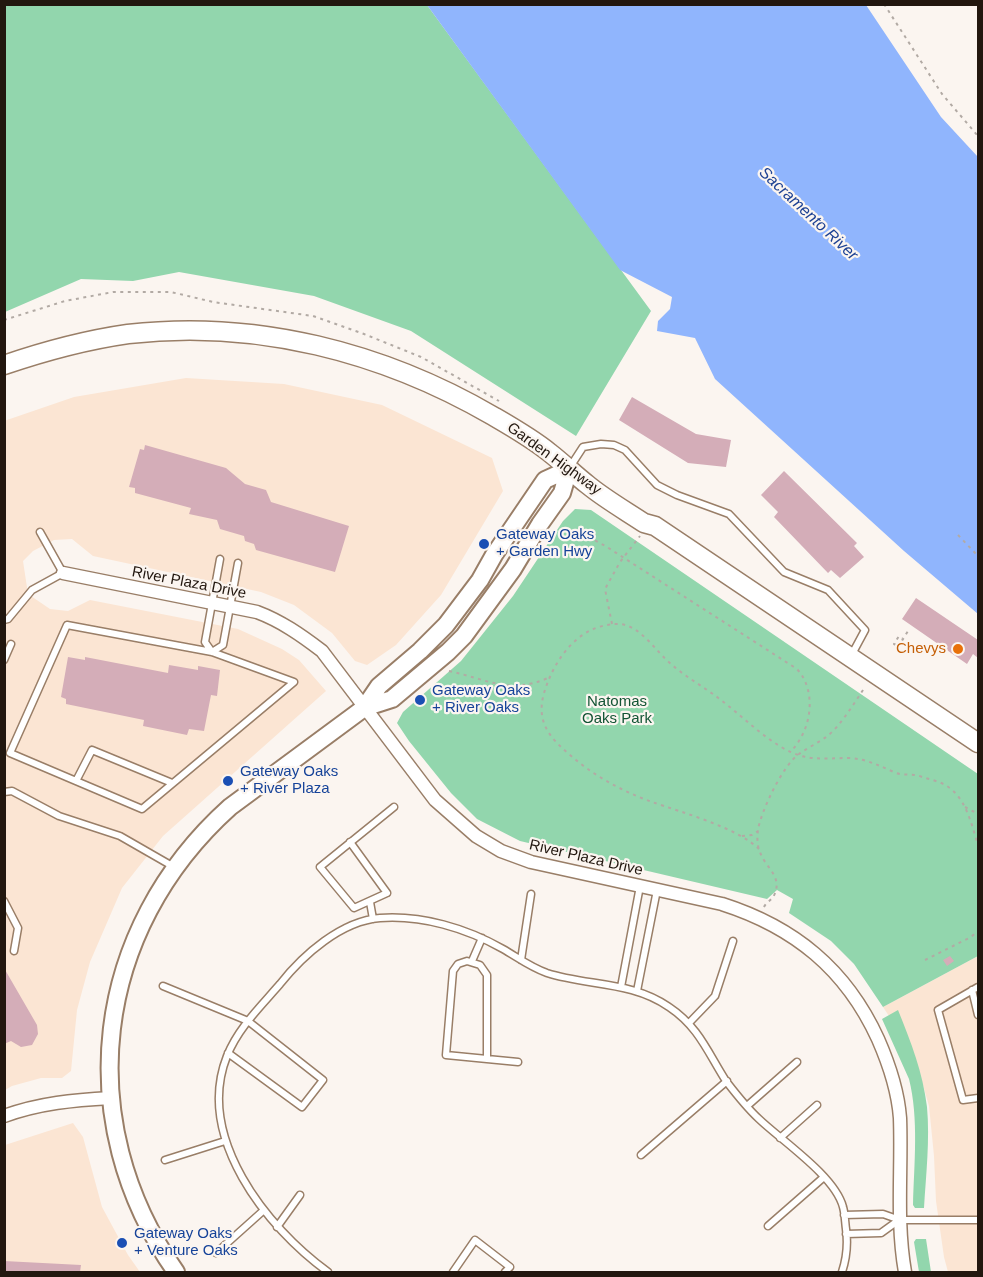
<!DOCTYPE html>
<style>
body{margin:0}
#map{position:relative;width:983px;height:1277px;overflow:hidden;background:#fbf5f0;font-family:Helvetica,sans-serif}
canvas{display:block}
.frame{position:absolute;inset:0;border:6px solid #22170f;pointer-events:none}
</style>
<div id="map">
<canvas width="983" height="1277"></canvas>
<div class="frame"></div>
</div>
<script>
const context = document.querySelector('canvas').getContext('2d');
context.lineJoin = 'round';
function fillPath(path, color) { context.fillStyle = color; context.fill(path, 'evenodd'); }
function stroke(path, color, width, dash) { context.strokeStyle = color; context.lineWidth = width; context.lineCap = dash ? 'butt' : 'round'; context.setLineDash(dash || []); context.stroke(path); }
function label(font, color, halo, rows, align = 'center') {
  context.font = font + ' Helvetica,sans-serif'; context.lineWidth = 4.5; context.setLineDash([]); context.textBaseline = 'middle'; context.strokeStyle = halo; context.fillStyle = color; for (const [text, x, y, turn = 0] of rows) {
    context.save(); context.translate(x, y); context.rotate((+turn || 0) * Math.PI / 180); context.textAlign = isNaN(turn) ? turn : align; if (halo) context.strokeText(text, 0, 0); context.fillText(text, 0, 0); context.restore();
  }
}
const built = new Path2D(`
 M186,378L284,384L382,405L492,458L503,491L441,595L396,645L367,665L355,661L332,633L294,605L261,592L93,556L72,539L54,540L33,551L23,561L28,594L50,609L68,611L90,600L238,629L282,649L299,660L326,691L163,836L122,888L90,962L77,1010L71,1071L62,1078H41L12,1086L5,1090L4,421L74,397Z
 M978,956V1272H948L944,1257L936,1201L934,1156L929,1106L914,1054L883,1007Z
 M73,1123L83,1137L102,1207L128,1255L140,1272H5V1145Z`);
const green = new Path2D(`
 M5,4L427,5L651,311L576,436L411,331L314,296L179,272L133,281L81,279L5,312Z
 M575,509L591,510L978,774V956L883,1007L854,964L831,941L789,913L793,899L777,890L767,899L520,841L477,819L451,793L409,741L397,723L403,712L461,661L513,596L563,521Z
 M898,1010C911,1042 923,1073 927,1107C930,1140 926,1175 924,1208H915L913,1205C914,1164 919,1119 909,1079L882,1019Z
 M916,1239H926L931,1272H919L914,1242Z`);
const water = new Path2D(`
 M427,5H866L941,117L978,157V614L904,551L715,379L695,338L657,331L658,321L670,309L672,297L620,270Z`);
const building = new Path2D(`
 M632,397L696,434L731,440L726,467L688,463L619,420Z
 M145,445L226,468L245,484L266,490L271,502L349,526L335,572L256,550L254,544L245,541L244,536L220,529L217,520L189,514L191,508L135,493V488L129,487L140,449L144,450Z
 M784,471L857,543L854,546L864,557L840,578L831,570L828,573L774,517L778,512L761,495Z
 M916,598L978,640V658L973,654L967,664L902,619Z
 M68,657L85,660V657L168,673L169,665L198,670V666L220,670L217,696L211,695L204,731L189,729L187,735L143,726L144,720L66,704V699L61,697Z
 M950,956L954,961L947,966L943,960Z
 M4,968L37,1025L38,1034L32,1045L21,1047L11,1041L4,1044Z
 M4,1261L81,1265L80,1272H4Z`);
const path = new Path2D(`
 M884,4L942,94L978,136
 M4,320L65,301L113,292H171L213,302L313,316L364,334L421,357L499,401
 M958,535L978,556
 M581,537H589L607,547L797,669C818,692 811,732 790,752
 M612,624L605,589L620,562L640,536
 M896,645L894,644L899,636L902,638
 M898,647L908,631
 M449,671C487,679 508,695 548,678
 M965,807L978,814
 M742,836L752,835L758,831
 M759,849C738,828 681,812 652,802C622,791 594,776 570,755C549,737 536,722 544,693C554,660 578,624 618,624C640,624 656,652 671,664C688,679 708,689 726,704C745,719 762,736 783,748C807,762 823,758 849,758C867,759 880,766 896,773C904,776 914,773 922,777C932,780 943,782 951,789C967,802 972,826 978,845
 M764,907C767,901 773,900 775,893C782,876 765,867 760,852C757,846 757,836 758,830C761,811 783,765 799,754C810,746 823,741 833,731C846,717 855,702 865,687
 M925,960L971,937L978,931`);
const service = new Path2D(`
 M570,467L583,447L601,444L614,445L625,450L657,485L677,495L729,514L784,572L828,590L865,630L851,656
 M220,559L205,642L212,652L223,645L238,563
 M4,620L8,619L32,590L63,573L40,532
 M67,625L212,652L294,682L142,809L10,753Z
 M4,660L11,644
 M76,781L92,750L172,783
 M4,792L12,791L59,816L120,836L174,867
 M350,842L387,893L354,908L320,867L394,807
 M4,901L18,928L14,951
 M370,902L373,919
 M521,960L531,894
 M467,961L480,965L487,975V1059L446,1055L453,971L458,964Z
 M472,961L482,938
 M163,986L248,1021L323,1080L302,1107L228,1053
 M621,987L640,886
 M978,987L938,1010L963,1100L978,1098
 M972,990L978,1015
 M637,991L657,890
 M689,1023L715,996L733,941
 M487,1059L518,1062
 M747,1106L797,1062
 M780,1138L817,1105
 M641,1155L727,1081
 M165,1160L225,1141
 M844,1215L883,1214L900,1220H978
 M768,1226L824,1177
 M277,1227L300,1195
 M846,1234L881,1233L899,1220
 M216,1253L264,1210
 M328,1272C266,1227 195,1137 227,1056C238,1028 261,1006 280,984C303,955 341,921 380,918C422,915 466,928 503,949C517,957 530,967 547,973C587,986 632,981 669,1007C699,1027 708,1053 726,1081C736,1094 747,1108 759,1119C782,1141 835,1176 843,1207C845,1214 845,1222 846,1229C848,1244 847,1257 842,1272
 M453,1272L475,1240L510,1267L505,1272`);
const minor = new Path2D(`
 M63,573L257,612C281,621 301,635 322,651L435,800L476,836L501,851L531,862L722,904C794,927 846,969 878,1039C889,1064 898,1091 900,1118C902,1170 896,1221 905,1272
 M4,1116C40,1103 74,1100 111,1098`);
const tertiary = new Path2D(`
 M364,708L392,699L448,652L464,636L513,569L540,524L562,493L569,469
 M176,1272C70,1121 93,930 230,807L364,708L379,686L420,651L446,625L480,580L494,555L545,480L569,469`);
const secondary = new Path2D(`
 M4,365C45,351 86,340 128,334C255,319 383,352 493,416C512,427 533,439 550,453C563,463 575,475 588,485C605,499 626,511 644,523L655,526L978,743`);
const markers = [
 [484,544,6,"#1a4fb4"],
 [958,649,6,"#e8710a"],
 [420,700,6,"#1a4fb4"],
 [228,781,6,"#1a4fb4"],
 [122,1243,6,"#1a4fb4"]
];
const streetNames = [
 ["Garden Highway",554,459,36],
 ["River Plaza Drive",189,583,11],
 ["River Plaza Drive",586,858,13]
];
const transitNames = [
 ["Gateway Oaks",496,535],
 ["+ Garden Hwy",496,552],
 ["Gateway Oaks",432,691],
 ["+ River Oaks",432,708],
 ["Gateway Oaks",240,772],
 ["+ River Plaza",240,789],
 ["Gateway Oaks",134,1234],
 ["+ Venture Oaks",134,1251]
];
const foodNames = [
 ["Chevys",946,649]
];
const parkNames = [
 ["Natomas",617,702],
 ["Oaks Park",617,719]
];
const waterNames = [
 ["Sacramento River",808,214,43]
];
fillPath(built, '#fbe5d3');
fillPath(green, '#92d6ad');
fillPath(water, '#90b5fd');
fillPath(building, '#d4adb8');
stroke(service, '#997e67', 9);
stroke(minor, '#997e67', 15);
stroke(tertiary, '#997e67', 20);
stroke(secondary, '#997e67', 21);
stroke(path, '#b2aaa4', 2, [3, 4.5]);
stroke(service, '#fff', 6);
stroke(minor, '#fff', 12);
stroke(tertiary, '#fff', 16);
stroke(secondary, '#fff', 18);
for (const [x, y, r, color] of markers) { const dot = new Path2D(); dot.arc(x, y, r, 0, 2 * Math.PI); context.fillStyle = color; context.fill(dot); stroke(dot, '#fbf5f0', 2); }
label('15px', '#22170f', '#fbf5f0', streetNames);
label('15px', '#164399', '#fbf5f0', transitNames, 'left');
label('15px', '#c56008', '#fbf5f0', foodNames, 'right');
label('15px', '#125434', '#fbf5f0', parkNames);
label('italic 16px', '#1e4294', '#fbf5f0', waterNames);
</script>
